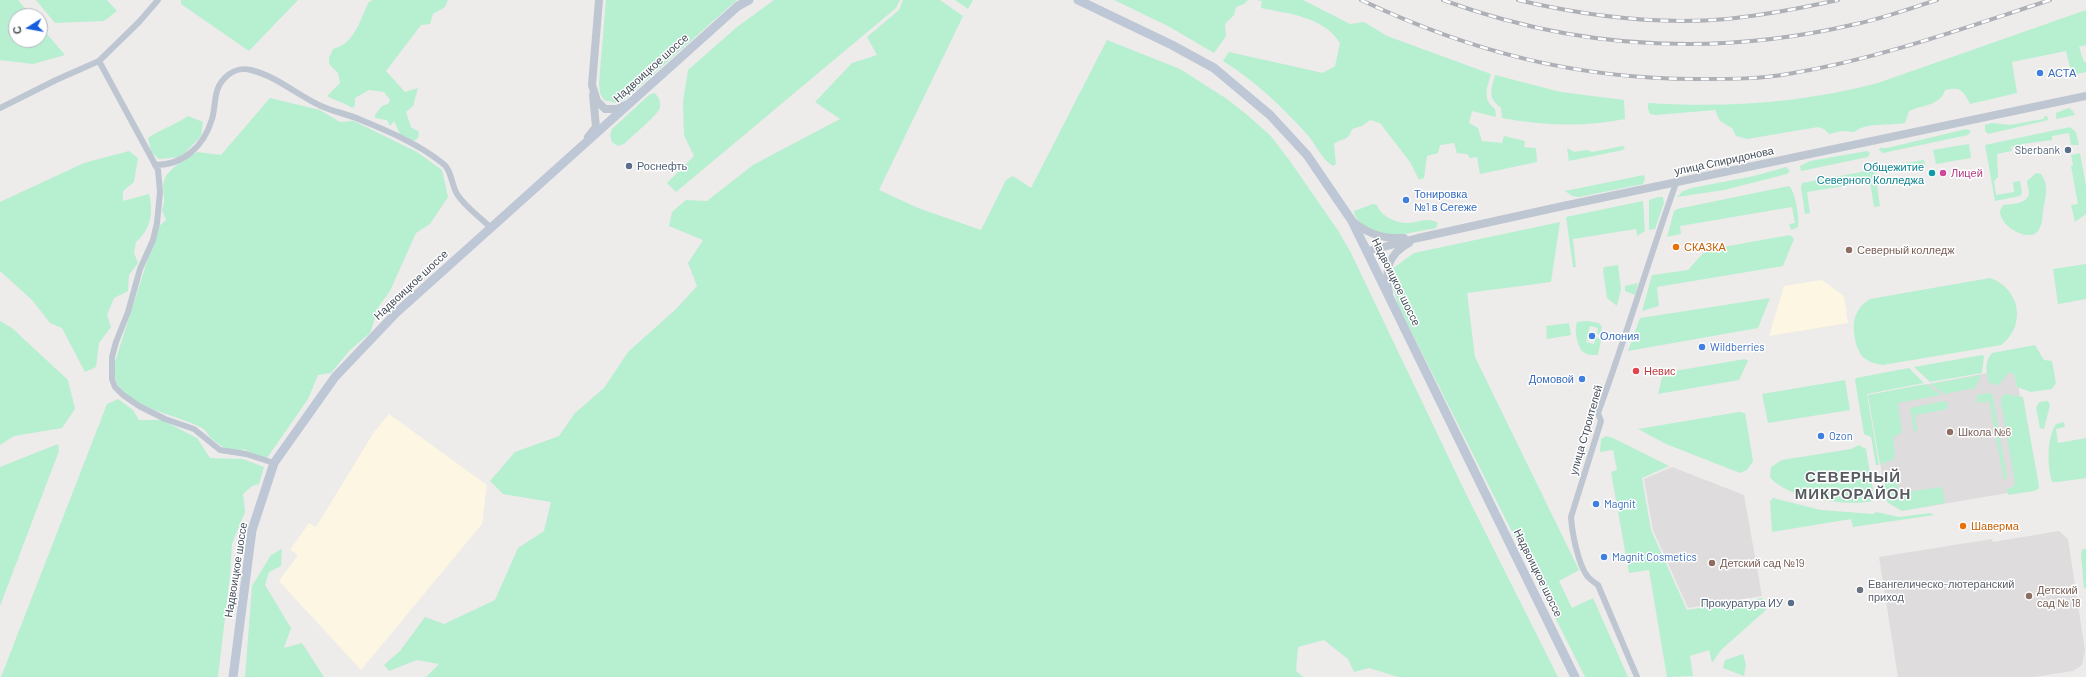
<!DOCTYPE html>
<meta charset="utf-8">
<style>
body{margin:0}
#map{position:relative;width:2086px;height:677px;overflow:hidden;background:#eeebeb;font-family:Barlow,sans-serif}
canvas{display:block}
.north{position:absolute;left:8px;top:8px;width:40px;height:40px;box-sizing:border-box;background:#fff;border:1px solid #b4b8bd;border-radius:50%;rotate:259deg;font-size:11px;font-weight:700;line-height:16px;text-align:center;color:#434d59}
.north::after{content:'';display:block;margin:auto;width:14px;height:18px;background:#155ddf;clip-path:polygon(50% 0,100% 100%,50% 72%,0 100%)}
</style>
<div id="map">
<canvas width="2086" height="677"></canvas>
<div class="north">С</div>
</div>
<script>
const context = document.querySelector('canvas').getContext('2d');
context.lineJoin = 'round';
function fillPath(path, color) { context.fillStyle = color; context.fill(path, 'evenodd'); }
function stroke(path, color, width, dash) { context.strokeStyle = color; context.lineWidth = width; context.lineCap = dash ? 'butt' : 'round'; context.setLineDash(dash || []); context.stroke(path); }
function label(font, color, halo, rows, align = 'center') {
  context.font = font + ' Barlow,sans-serif'; context.lineWidth = 3; context.setLineDash([]); context.textBaseline = 'middle'; context.strokeStyle = halo; context.fillStyle = color; for (const [text, x, y, turn = 0] of rows) {
    context.save(); context.translate(x, y); context.rotate((+turn || 0) * Math.PI / 180); context.textAlign = isNaN(turn) ? turn : align; if (halo) context.strokeText(text, 0, 0); context.fillText(text, 0, 0); context.restore();
  }
}
const commercial = new Path2D(`
 M1822,280L1844,296L1848,323L1769,336L1784,286Z
 M389,414L487,485L482,524L361,670L279,581L298,555L290,550L309,523L316,527L374,432Z`);
const education = new Path2D(`
 M2015,368L2037,488L1902,511L1887,502L1868,395Z
 M1672,467L1744,495L1762,596L1688,608L1653,530L1644,479Z
 M2059,531L2068,539L2085,651L2082,665L2073,671L2034,677H1898L1879,557L1992,539L1993,542Z`);
const green = new Path2D(`
 M0,0H18L32,16H16V40H40V26L65,55L33,64L0,60Z
 M36,0H107L117,11L104,21L55,23Z
 M181,0H298L249,51L181,4Z
 M372,0H448L445,7L433,14L430,24L421,25L386,71L405,92L418,88L413,106L406,112L411,127L419,132L418,138L414,141L400,134L394,121L390,126L387,120L375,118V115L382,106L388,104L390,100L384,92L369,90L355,98V106L352,108C344,102 336,101 327,96L340,83L338,73L329,64V58L333,49C354,44 360,21 368,3Z
 M606,0H737L624,100L616,103L604,100L600,93L599,83Z
 M774,0H900L896,8L676,192L667,183L694,156L684,135L683,102L688,70L737,27Z
 M903,0H940L963,16L879,190L918,208L981,230L1006,180L1013,176L1031,188L1107,40L1180,69L1227,99L1246,114L1270,135L1290,161L1339,232L1351,253L1468,498L1558,677H1398L1369,668L1354,672L1348,659L1324,640L1298,647L1296,671L1303,677H426L439,664L417,660L389,671L384,665L400,651L425,617L444,624L495,600L518,548L544,531L551,502L503,494L490,481L515,452L559,436L575,413L604,388L628,352L676,309L697,286L688,263L703,240L669,226L672,212L686,200L707,201L753,165L840,119L815,102L852,63L877,55L867,37L899,10Z
 M955,0H973L968,9Z
 M1114,0H1248L1244,4L1236,7L1234,15L1225,24L1226,36L1214,53L1168,26Z
 M1256,0H1303L1350,24L1364,22L1387,36L1491,74C1487,88 1482,99 1495,109L1496,117L1472,111L1469,123L1478,128L1482,141L1502,143L1504,136L1525,141L1524,147L1536,148L1537,162L1480,174L1477,157L1470,158L1467,154L1457,153L1454,143L1440,145L1438,153L1427,156L1424,178L1419,180L1410,162L1380,123L1370,120L1362,126L1352,129C1347,143 1343,137 1334,144L1336,164L1333,166C1322,160 1315,143 1306,133C1281,106 1254,80 1223,61L1229,52L1323,73L1335,66L1340,43C1323,16 1289,14 1261,8L1262,1Z
 M2086,10V45L2079,47L2084,62H2086V72L2072,75L2066,51L2012,62L2017,93L1970,104C1964,91 1960,86 1945,90C1941,105 1923,105 1909,111L1905,123C1889,126 1867,122 1854,132L1842,131L1829,134L1824,129L1818,127L1747,139L1736,136L1732,128L1720,121L1715,110L1656,115L1650,114L1648,109V103C1725,108 1803,103 1878,83Z
 M1495,75L1561,92L1624,100L1625,119C1584,127 1543,126 1502,118L1501,108C1487,97 1491,91 1495,75Z
 M654,93C659,96 662,103 659,110C653,119 633,135 624,144L618,146L612,142L610,135L612,129L649,95Z
 M270,98L320,110L340,122L354,121L417,152L442,170L448,197L430,224L416,233L390,291L379,306L370,333L350,350L331,373L318,375L308,399L267,458L254,455L244,449L236,453C228,450 219,445 212,439C208,436 207,431 202,428C180,415 124,408 116,380C114,374 115,368 115,362L158,227L166,220L162,210C166,201 163,195 163,186C164,169 185,161 197,152L221,155Z
 M2069,108L2073,111L2075,115L2056,119V113Z
 M188,116L203,122L201,136L181,157L159,159L151,152L148,138C161,129 175,125 188,116Z
 M2045,116H2047L2048,120L1988,134L1985,131V125L1992,123L2010,125L2043,119Z
 M2070,127L2076,132L2079,145H2071L2069,133L2052,136V140L2022,144V145L2011,147L2012,151L1997,154L1998,177L1994,181L1996,195L2014,192L2013,182L2020,181L2022,193L2020,196L1995,201L1985,145Z
 M1966,129L1971,131L1968,135L1883,153L1879,150L1880,148H1887Z
 M1969,144L1971,158L1936,164L1933,150Z
 M1623,146L1625,147L1623,150L1569,161L1567,148L1574,152L1587,150L1592,152Z
 M129,151L138,158L134,182L123,191V201L149,194C154,213 150,230 136,242L134,253L138,263L129,275L128,291L114,298L107,315L111,327L99,343L96,367L85,372L62,328L50,323L32,300L0,271V202L84,163Z
 M1867,151L1870,153L1868,157L1801,171L1800,166L1810,161Z
 M2080,153L2086,186V214L2075,222L2071,205L2078,204L2071,166L2073,165L2071,155Z
 M1924,160L1925,165L1889,171L1888,166Z
 M1786,167L1790,171L1787,174L1724,190L1677,197L1683,191L1692,188L1754,176Z
 M1872,170L1875,172L1880,206L1874,207L1870,182L1807,192L1810,213L1805,214L1801,187L1802,183Z
 M2036,173L2041,174C2050,187 2045,198 2043,211C2042,221 2043,226 2035,234C2022,239 2000,225 2000,211L2003,205C2012,204 2027,204 2029,194C2029,189 2027,185 2027,181Z
 M1644,175L1645,179L1643,184L1579,197L1572,196L1565,191Z
 M1789,186C1795,190 1800,220 1798,227L1791,230L1789,224L1795,223L1792,207L1680,226L1681,234L1667,237L1674,211L1677,209Z
 M1658,197H1663L1664,203L1655,229L1649,230V200Z
 M1643,201L1645,231L1637,236L1636,229L1573,239L1576,267H1573L1566,217Z
 M1373,204L1377,205C1380,215 1394,222 1405,223C1418,224 1425,216 1438,223L1436,228L1399,235H1384L1361,224L1355,216L1354,211Z
 M1560,222L1551,282L1467,293L1475,357L1579,570L1559,581L1572,608L1593,598L1628,677H1585L1398,305L1391,281L1392,269L1414,253Z
 M1790,235L1794,239L1783,266L1657,287L1659,306L1642,311L1652,275L1688,270L1706,250Z
 M2086,264V299L2058,304L2053,269Z
 M1618,265L1621,289L1617,306L1607,298L1603,271L1604,267Z
 M1990,278C2020,288 2027,326 2001,345L1883,365C1875,364 1869,362 1863,357C1855,349 1851,325 1856,315C1859,307 1864,303 1870,299Z
 M1638,283L1635,295L1625,291V286Z
 M1770,298L1758,328L1628,351L1640,318Z
 M0,321L12,328L68,380L75,409L62,428L14,436L0,445Z
 M1587,321L1599,323L1602,327L1600,335L1597,334L1598,328L1590,326L1586,342L1594,344L1596,337L1601,340L1598,355C1592,355 1586,355 1582,351C1577,345 1574,329 1577,322Z
 M1569,323L1571,335L1547,339L1546,326Z
 M2035,345L2044,360L2052,361L2056,383L2052,389L2031,392L2017,387L2014,374L2008,373L1999,385L1989,383C1986,373 1984,361 1992,353Z
 M1982,355L1984,356L1982,373L1930,382L1914,367Z
 M1745,359L1748,361L1739,380L1658,394L1663,373Z
 M1909,368L1924,383L1867,394L1879,465H1876L1871,437L1864,434L1855,380L1856,378Z
 M1981,375L1975,388L1944,394L1930,384Z
 M1845,380L1850,410L1768,423L1762,394Z
 M1926,384L1941,395L1898,403L1902,432L1893,438L1895,454L1893,460L1880,464L1868,395Z
 M1988,393L1992,394L2007,477L2004,480L1989,401L1977,403V395Z
 M2006,394L2023,397L2039,486L2038,489L2034,491L2008,495L2007,489L2013,487L2015,483L2001,402L2002,396Z
 M118,399L133,410L139,420H162L197,438L210,458L243,459L264,467L259,484L252,486L243,494L245,512L232,544L230,576L218,677H1L107,404Z
 M1944,401L1947,403L1948,409L1915,415L1917,431H1914L1910,408Z
 M2048,401L2050,405L2044,429L2040,428L2036,408L2039,402Z
 M1739,412L1745,413L1753,461L1747,470L1740,473L1666,444L1638,429Z
 M2064,422L2065,427L2056,429L2058,443L2086,438V478L2058,482H2052C2047,466 2047,437 2056,424Z
 M1606,436L1613,438L1669,466L1642,478L1651,530L1687,610L1763,598L1766,610L1721,650L1712,663L1709,650L1690,656L1693,676L1667,677L1649,570L1629,573L1611,472L1617,470L1613,450L1600,452L1601,439Z
 M58,444L59,451L0,606V467Z
 M1859,445L1866,449L1874,496L1873,501C1848,507 1785,498 1770,477L1771,467L1782,460L1851,449Z
 M1891,473L1895,475L1899,493L1942,487L1945,503L1902,511L1887,502L1882,474Z
 M1773,498L1821,510L1873,514L1876,512L1899,517L1930,513L1934,515L1853,527L1851,519L1772,532L1770,501Z
 M282,549L281,566L269,572L265,585L291,628L284,648L302,643L324,677H245L252,586L271,555Z
 M2083,549H2086V588L2084,589L2081,553Z
 M1743,654L1746,665L1744,676L1723,668L1725,660Z`);
const minor = new Path2D(`
 M99,61L158,170L160,192L157,223L153,240L140,269L128,312L116,342L112,357V379L115,387L123,395L139,406L165,419L194,429L220,450L246,454L274,463
 M0,108L56,80L99,61L139,22L158,0
 M155,165C184,165 204,146 212,119C217,102 212,88 228,75C234,70 243,68 251,70C276,76 297,95 321,106C334,112 348,114 361,120C388,131 418,144 441,162C452,169 451,184 457,194C465,207 480,217 491,228
 M1637,677L1598,585C1595,583 1591,580 1588,577C1578,565 1572,532 1571,517L1601,421L1598,413C1626,337 1649,259 1676,183`);
const tertiary = new Path2D(`
 M599,0L592,85L597,101L605,109H617L625,105
 M588,137L596,127L593,95
 M1352,221C1368,234 1383,239 1404,238
 M1368,251L1418,238L1563,206L2086,96
 M1389,293C1384,271 1388,254 1409,243`);
const secondary = new Path2D(`
 M1078,0L1172,45L1214,68L1270,115L1307,155L1352,221L1575,677
 M233,677L252,530L274,463L335,377L396,313L738,6L749,0`);
const rail = new Path2D(`
 M1361,0C1471,52 1580,80 1703,79C1731,79 1760,79 1788,74C1878,59 1964,28 2050,0
 M1443,0C1579,50 1715,57 1856,24C1884,18 1911,8 1937,0
 M1518,0C1586,16 1658,25 1727,19C1764,15 1802,8 1838,0`);
const markers = [
 [2040,73,4,"#3f7fe0"],
 [2068,150,4,"#5c6f8a"],
 [629,166,4,"#5c6f8a"],
 [1932,173,4,"#0f9aa8"],
 [1943,173,4,"#d1479c"],
 [1406,200,4,"#3f7fe0"],
 [1676,247,4,"#e8710a"],
 [1849,250,4,"#8d6e63"],
 [1592,336,4,"#3f7fe0"],
 [1702,347,4,"#3f7fe0"],
 [1636,371,4,"#e0444e"],
 [1582,379,4,"#3f7fe0"],
 [1950,432,4,"#8d6e63"],
 [1821,436,4,"#3f7fe0"],
 [1596,504,4,"#3f7fe0"],
 [1963,526,4,"#e8710a"],
 [1604,557,4,"#3f7fe0"],
 [1712,563,4,"#8d6e63"],
 [1860,590,4,"#6b7280"],
 [2029,596,4,"#8d6e63"],
 [1791,603,4,"#5c6f8a"]
];
const streetNames = [
 ["Надвоицкое шоссе",651,68,-42],
 ["улица Спиридонова",1724,161,-12],
 ["Надвоицкое шоссе",1396,282,64],
 ["Надвоицкое шоссе",411,285,-43],
 ["улица Строителей",1586,430,-74],
 ["Надвоицкое шоссе",236,570,-81],
 ["Надвоицкое шоссе",1538,573,64]
];
const shopNames = [
 ["АСТА",2048,73],
 ["Тонировка",1414,194],
 ["№1 в Сегеже",1414,207],
 ["Олония",1600,336],
 ["Wildberries",1710,347],
 ["Домовой",1574,379,"right"],
 ["Ozon",1829,436],
 ["Magnit",1604,504],
 ["Magnit Cosmetics",1612,557]
];
const serviceNames = [
 ["Sberbank",2060,150],
 ["Роснефть",637,166,"left"],
 ["Прокуратура ИУ",1783,603]
];
const cultureNames = [
 ["Общежитие",1924,167],
 ["Северного Колледжа",1924,180]
];
const hotelNames = [
 ["Лицей",1951,173]
];
const foodNames = [
 ["СКАЗКА",1684,247],
 ["Шаверма",1971,526]
];
const educationNames = [
 ["Северный колледж",1857,250],
 ["Школа №6",1958,432],
 ["Детский сад №19",1720,563],
 ["Детский",2037,590],
 ["сад № 18",2037,603]
];
const healthNames = [
 ["Невис",1644,371]
];
const worshipNames = [
 ["Евангелическо-лютеранский",1868,584],
 ["приход",1868,597]
];
const districtNames = [
 ["СЕВЕРНЫЙ",1853,477],
 ["МИКРОРАЙОН",1853,494]
];
fillPath(commercial, '#fcf6e2');
fillPath(education, '#dfdcdd');
fillPath(green, '#b7efd1');
stroke(minor, '#bec6d2', 6);
stroke(tertiary, '#bec6d2', 8);
stroke(secondary, '#bdc7d6', 9);
stroke(rail, '#adb0b6', 4);
stroke(rail, '#fff', 2.5, [8]);
for (const [x, y, r, color] of markers) { const dot = new Path2D(); dot.arc(x, y, r, 0, 2 * Math.PI); context.fillStyle = color; context.fill(dot); stroke(dot, '#fff', 1.5); }
label('11px', '#434d59', '#fff', streetNames);
label('11px', '#366cbe', '#fff', shopNames, 'left');
label('11px', '#4e5e75', '#fff', serviceNames, 'right');
label('11px', '#0d838f', '#fff', cultureNames, 'right');
label('11px', '#b23c85', '#fff', hotelNames, 'left');
label('11px', '#c56008', '#fff', foodNames, 'left');
label('11px', '#785e54', '#fff', educationNames, 'left');
label('11px', '#be3a42', '#fff', healthNames, 'left');
label('11px', '#5b616d', '#fff', worshipNames, 'left');
context.letterSpacing = '1px';
label('bold 15px', '#585b60', '#fff', districtNames);
context.letterSpacing = '0px';
</script>
